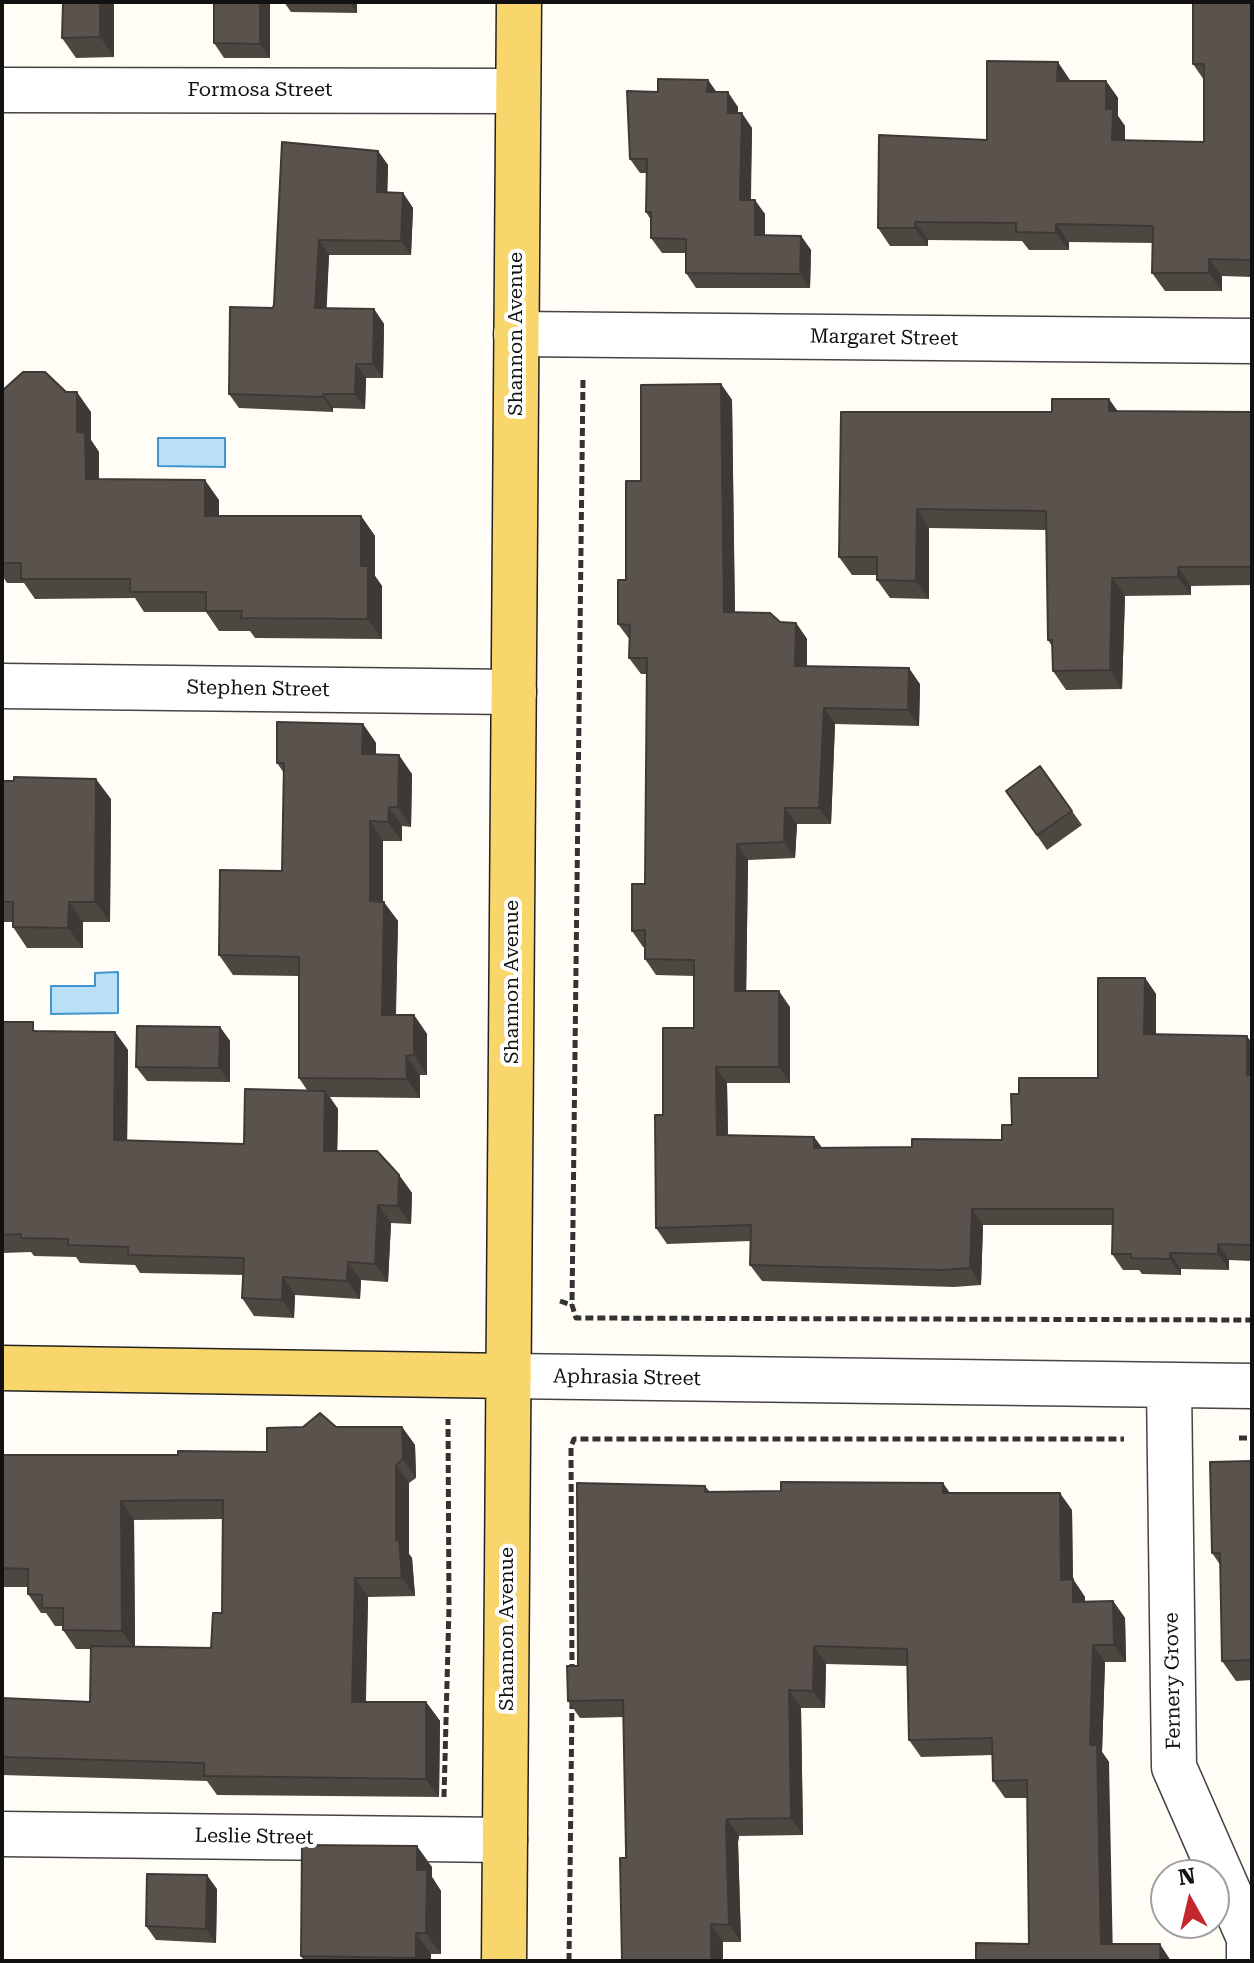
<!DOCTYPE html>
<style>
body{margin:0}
#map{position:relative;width:1254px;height:1963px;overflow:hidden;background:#fffdf5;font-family:"Roboto Serif",serif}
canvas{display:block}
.frame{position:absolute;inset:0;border:4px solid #111;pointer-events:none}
.north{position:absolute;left:1150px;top:1859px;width:80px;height:80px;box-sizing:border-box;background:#fff;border:2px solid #a0a0a0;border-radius:50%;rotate:352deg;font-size:22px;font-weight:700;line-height:32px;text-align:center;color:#111}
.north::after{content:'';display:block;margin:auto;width:28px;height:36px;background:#c4262e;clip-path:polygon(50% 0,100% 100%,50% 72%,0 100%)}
</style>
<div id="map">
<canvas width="1254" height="1963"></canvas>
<div class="frame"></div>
<div class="north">N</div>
</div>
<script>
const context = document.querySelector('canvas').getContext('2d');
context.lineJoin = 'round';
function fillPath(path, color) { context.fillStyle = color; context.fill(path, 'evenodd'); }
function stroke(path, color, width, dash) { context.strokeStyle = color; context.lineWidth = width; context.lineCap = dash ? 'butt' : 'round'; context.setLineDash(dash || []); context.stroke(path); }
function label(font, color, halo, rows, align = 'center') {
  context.font = font + ' "Roboto Serif",serif'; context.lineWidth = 8; context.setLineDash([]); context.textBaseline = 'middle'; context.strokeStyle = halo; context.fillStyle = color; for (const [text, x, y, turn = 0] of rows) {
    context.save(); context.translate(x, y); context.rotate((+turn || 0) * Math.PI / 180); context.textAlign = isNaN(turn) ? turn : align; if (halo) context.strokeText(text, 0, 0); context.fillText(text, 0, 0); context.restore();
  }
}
const water = new Path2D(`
 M158,438H225V467L158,466Z
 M118,972V1013L51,1014V986H95V973Z`);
const path = new Path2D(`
 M583,380L572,1305L576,1318L1252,1320
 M560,1301L572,1305
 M1239,1438H1252
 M572,1672L571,1447L574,1439H1124
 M444,1797L449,1607L448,1419
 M569,1961L572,1702`);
const minor = new Path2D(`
 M2,90L518,91
 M516,334L1252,341
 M2,686L514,692
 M509,1376L1252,1386
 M1169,1386L1174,1767L1249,1938V1961
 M2,1834L505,1840`);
const major = new Path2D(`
 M2,1368L509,1376
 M504,1961L519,2`);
const wall = new Path2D(`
 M63,2H114V57L76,58L62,38Z
 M214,2H270V58H224L214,43Z
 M284,2H395V3L357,2V13L291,12Z
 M688,2H759V3H688Z
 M1252,2V277L1222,276V291H1165L1152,273L1153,243L1069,242V250H1029L1022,241L928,240V246H890L878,228L987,140L1070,81H1106L1118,98V116L1125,126V140L1204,142V80L1193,64L1238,3Z
 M708,80L716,92L738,107V113L752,128L751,200L765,214V235L801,236L811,250L810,288H696L686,273V253H662L651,238V220L646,212L647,173H640L630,159L658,92Z
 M378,151L388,165L387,193H403L413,208L411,255H329L326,309H374L384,324L383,378H366L365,409L333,408V412L239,408L229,394L273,308Z
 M721,384L732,400L735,612L780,622L796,623L807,639V666L920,684L919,726L835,724L831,824H797L795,858L748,860L746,991L790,1007V1083H727L728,1135L814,1137L822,1148L912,1147L1002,1140L1012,1125L1019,1094L1098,1078L1145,978L1156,994V1034L1252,1043V1261L1229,1260V1270L1181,1269V1275L1142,1274L1139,1270H1123L1112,1254L1113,1225H983L981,1285L954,1287L762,1281L750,1265V1241L667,1244L656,1228L663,1115L694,1028V976L656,975L645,959V947H643L632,931L645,884L647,674H641L629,658L630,640L618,624L641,481Z
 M2,391L91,412V440L99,452V480L219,500V516H361L375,536V576L382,586V639L255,638L250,631H219L206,612H144L135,598L35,599L24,583H7L2,575Z
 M1118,411L1252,412V585L1191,586V595L1125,596L1122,689L1066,690L1053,671L1052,646L1048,640L1046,530L929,528V599L890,598L877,580V575H852L839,557L1052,412Z
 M363,724L376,743V754L412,774L411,827L402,826V841H383V902L398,921L396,1015H414L427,1034V1075H420V1098L330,1097L338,1109L337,1151L399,1175L412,1193L411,1224L391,1223L388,1282L361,1280L360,1299L295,1295L294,1318L254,1316L242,1298L243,1275L140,1273L135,1265L80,1263L76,1257L34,1256L31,1252L2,1253V1022L39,1031L115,1032L128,1050L127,1141L244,1144L307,1090L299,1078V976L233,975L219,955L282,871L284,773L277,763Z
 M1040,766L1082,825L1047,850L1006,791Z
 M2,781L111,799L110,922H83V948H27L13,927V922H2Z
 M220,1027L230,1041V1082L147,1081L136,1067Z
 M336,1427H402L415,1445L416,1478L409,1483V1554L412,1558L415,1596L368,1597L366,1702H426L440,1721L439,1797L217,1795L207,1781L2,1775V1698L90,1702L91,1649H76L63,1630V1626H55L46,1613H41L28,1594V1587H2V1455H178L267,1452ZM223,1519L222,1613L211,1648L135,1646L134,1520Z
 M1252,1461V1680L1236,1681L1222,1661L1221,1566L1212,1553Z
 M705,1486L710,1492L950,1493L1072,1510L1073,1579L1085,1597V1601H1113L1125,1618L1126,1662H1105L1102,1752L1109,1762L1029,1944L1028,1798H1005L993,1781V1755L921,1757L909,1740L907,1666L826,1664L825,1708H801L803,1835L739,1836L738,1842L741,1942H723V1961L626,1858L624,1717L580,1718L568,1701L578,1666Z
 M432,1867V1877L441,1891V1954H431V1961H304L301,1956Z
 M217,1889L216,1943L156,1940L146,1926Z`);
const shadedWall = new Path2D(`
 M100,2H114V57L100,37Z
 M260,2H270V58L260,44Z
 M349,2H357V13Z
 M1058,62L1070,80L1057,81Z
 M708,80L718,94L707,92Z
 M1106,81L1118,98V116L1125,126V158L1112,140L1106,109Z
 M728,92L738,107V128L728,113Z
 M742,113L752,128L750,214L740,200Z
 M378,151L388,165L387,207L377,192Z
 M403,193L413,208L411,255L401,241Z
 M755,200L765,214V250L755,235Z
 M915,222L928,240V246L915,228Z
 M1056,224L1069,242V250L1056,233Z
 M801,236L811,250L810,288L800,274Z
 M319,240L329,255L326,323L315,308Z
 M1209,259L1222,276V291L1209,273Z
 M374,309L384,324L383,378L373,364Z
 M356,364L366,378L365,409L355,394Z
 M721,384L732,400L735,628L724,612Z
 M77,392L91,412V440L99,452V499L86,479L77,432Z
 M323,394L333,408V412L323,397Z
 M1109,399L1122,417L1109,411Z
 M205,480L219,500V536L205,516Z
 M917,509L929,528V599L916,581Z
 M361,516L375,536V576L382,586V639L368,619L361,566Z
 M1178,567L1191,586V595L1178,577Z
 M1112,578L1125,596L1122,689L1110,670Z
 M796,623L807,639L806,682L795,666Z
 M909,668L920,684L919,726L908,710Z
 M824,708L835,724L831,824L819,808Z
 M363,724L376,743V773L362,754Z
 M399,755L412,774L411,827L398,807Z
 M96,779L111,799L110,922L95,902Z
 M389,807L402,826V841L388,822Z
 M785,808L797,824L795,858L784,842Z
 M370,821L383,841V921L370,901Z
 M737,844L748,860L746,1007L735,991Z
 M69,902L83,922V948L68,928Z
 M384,902L398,921L395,1034L382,1015Z
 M1145,978L1156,994V1050L1144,1034Z
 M779,991L790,1007V1083L779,1067Z
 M414,1015L427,1034V1075L414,1055Z
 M220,1027L230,1041V1082L219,1068Z
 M115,1032L128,1050L127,1158L114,1140Z
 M1247,1036L1252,1043V1082L1247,1075Z
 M406,1056L420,1075V1098L407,1079Z
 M716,1067L727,1083L728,1151L717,1135Z
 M325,1091L338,1109L337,1169L324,1151Z
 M814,1137L826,1153L814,1148Z
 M399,1175L412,1193L411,1224L398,1206Z
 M378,1205L391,1223L388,1282L375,1264Z
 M972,1209L983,1225L981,1285L970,1268Z
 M1218,1244L1229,1260V1270L1218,1254Z
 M1170,1253L1181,1269V1275L1170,1259Z
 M348,1262L361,1280L360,1299L347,1281Z
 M283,1277L295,1295L294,1318L282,1300Z
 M402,1427L415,1445L416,1478L403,1459Z
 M396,1465L409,1483V1554L412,1558L415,1596L402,1578L396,1540Z
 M943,1483L955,1500L943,1493Z
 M1060,1493L1072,1510L1073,1597L1061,1580Z
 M121,1501L134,1520L135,1650L122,1631Z
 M355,1578L368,1597L365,1720L352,1702Z
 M1073,1579L1085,1597V1619L1073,1602Z
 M1113,1601L1125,1618L1126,1662L1114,1645Z
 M1093,1645L1105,1662L1102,1752L1109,1762L1113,1961L1101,1944L1090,1745Z
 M814,1646L826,1664L825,1708L813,1691Z
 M789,1690L801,1708L803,1835L791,1818Z
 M426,1702L440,1721L439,1797L426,1779Z
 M727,1819L739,1836L738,1842L741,1942L729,1925L726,1825Z
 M417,1846L432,1867V1877L441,1891V1954L426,1933L417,1870Z
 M207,1875L217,1889L216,1943L206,1929Z
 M711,1924L723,1942V1961H711Z
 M416,1933L431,1954V1961H418L416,1958Z
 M1160,1944L1171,1961H1160Z`);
const building = new Path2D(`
 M63,2H100V37L62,38Z
 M214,2H260V44L214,43Z
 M1238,2H1252V260L1209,259V273H1152L1153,226L1056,224V233L1016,232V223L915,222V228H878L879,135L987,140V61L1058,62L1057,81H1106V109H1113L1112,140L1204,142V64H1193V3H1238Z
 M658,79L708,80L707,92H728V113H742L740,200H755V235L801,236L800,274L686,273V239L651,238V212H646L647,159H630L627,91L658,92Z
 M282,142L378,151L377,192L403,193L401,241L319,240L315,308L374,309L373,364H356L355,394H323V397L229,394L230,307L273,308L274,304Z
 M23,372H45L66,392H77V432L85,433L86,479L205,480V516H361V566H368V619L241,618L242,611H206V592H130V579H21V563H2V391Z
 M721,384L724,612L770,613L780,622L796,623L795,666L909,668L908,710L824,708L819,808H785L784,842L737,844L735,991H779V1067H716L717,1135L814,1137V1148L912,1147V1139L1002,1140V1125H1012L1011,1094H1019V1078H1098V978H1145L1144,1034L1247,1036V1075H1252V1245L1218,1244V1254L1170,1253V1259L1131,1258V1254H1112L1113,1209H972L970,1268L943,1270L750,1265L751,1225L656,1228L655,1115H663V1028H694V960L645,959V930L632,931V884H645L647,658H629L630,625L618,624V580H626V481H641V385Z
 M1052,399H1109V411L1252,412V567H1178V577L1112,578L1110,670L1053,671L1052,640H1048L1046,511L917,509L916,581L877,580V557H839L841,412H1052Z
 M277,722L363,724L362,754L399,755L398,807H389L388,822L370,821V901L384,902L382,1015H414V1055L406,1056L407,1079L299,1078V957L219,955L220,870L282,871L284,763H277Z
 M1040,766L1072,811L1037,835L1006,791Z
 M14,777L96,779L95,902H69L68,928L13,927V902H2V781H14Z
 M2,1022H33V1031L115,1032L114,1140L244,1144L245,1089L325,1091L324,1151H377L399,1175L398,1206L378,1205L375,1264L348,1262L347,1281L283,1277L282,1300L242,1298L244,1258L128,1255V1247L68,1245V1239L21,1238V1234L2,1235Z
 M137,1026L220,1027L219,1068L136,1067Z
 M320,1413L336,1427H402L403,1459L396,1465V1540H399L402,1578H355L352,1702H426V1779L204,1776V1763L2,1757V1698L90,1702L91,1646L211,1648L213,1613H222L223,1500L121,1501L122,1631L63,1630V1608H42V1595L28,1594V1569L2,1568V1455H178V1451L267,1452V1428L303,1427Z
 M1252,1461V1660L1222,1661L1220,1553H1212L1210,1462Z
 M781,1482L943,1483V1493H1060L1061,1580L1073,1579V1602L1113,1601L1114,1645H1093L1090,1745H1097L1101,1944H1160V1961H976V1943L1029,1944L1027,1780L993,1781L992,1738L909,1740L907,1649L814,1646L813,1691L789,1690L791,1818L727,1819L726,1825L729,1925L711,1924V1961H622L620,1858H626V1851L623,1700L568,1701L567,1666H578L577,1483L705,1486V1492L781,1491Z
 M302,1845L417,1846V1870H427L426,1933H416V1958L301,1956Z
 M147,1874L207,1875L206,1929L146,1926Z`);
const streetNames = [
 ["Formosa Street",260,90],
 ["Shannon Avenue",516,334,-90],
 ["Margaret Street",884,338,1],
 ["Stephen Street",258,689,1],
 ["Shannon Avenue",512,982,-90],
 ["Aphrasia Street",627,1378,1],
 ["Shannon Avenue",507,1629,-90],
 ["Fernery Grove",1173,1681,-91],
 ["Leslie Street",254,1837,1]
];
fillPath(water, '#b9e0f7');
stroke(water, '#3f96cf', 2);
stroke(minor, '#444', 47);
stroke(major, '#222', 47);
stroke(path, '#333', 5, [8, 4]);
stroke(minor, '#fff', 44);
stroke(major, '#f9d66b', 44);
fillPath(wall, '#4d4742');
fillPath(shadedWall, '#3f3936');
fillPath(building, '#5a524d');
stroke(building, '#3f3936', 2);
label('20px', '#111', '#fff', streetNames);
</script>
